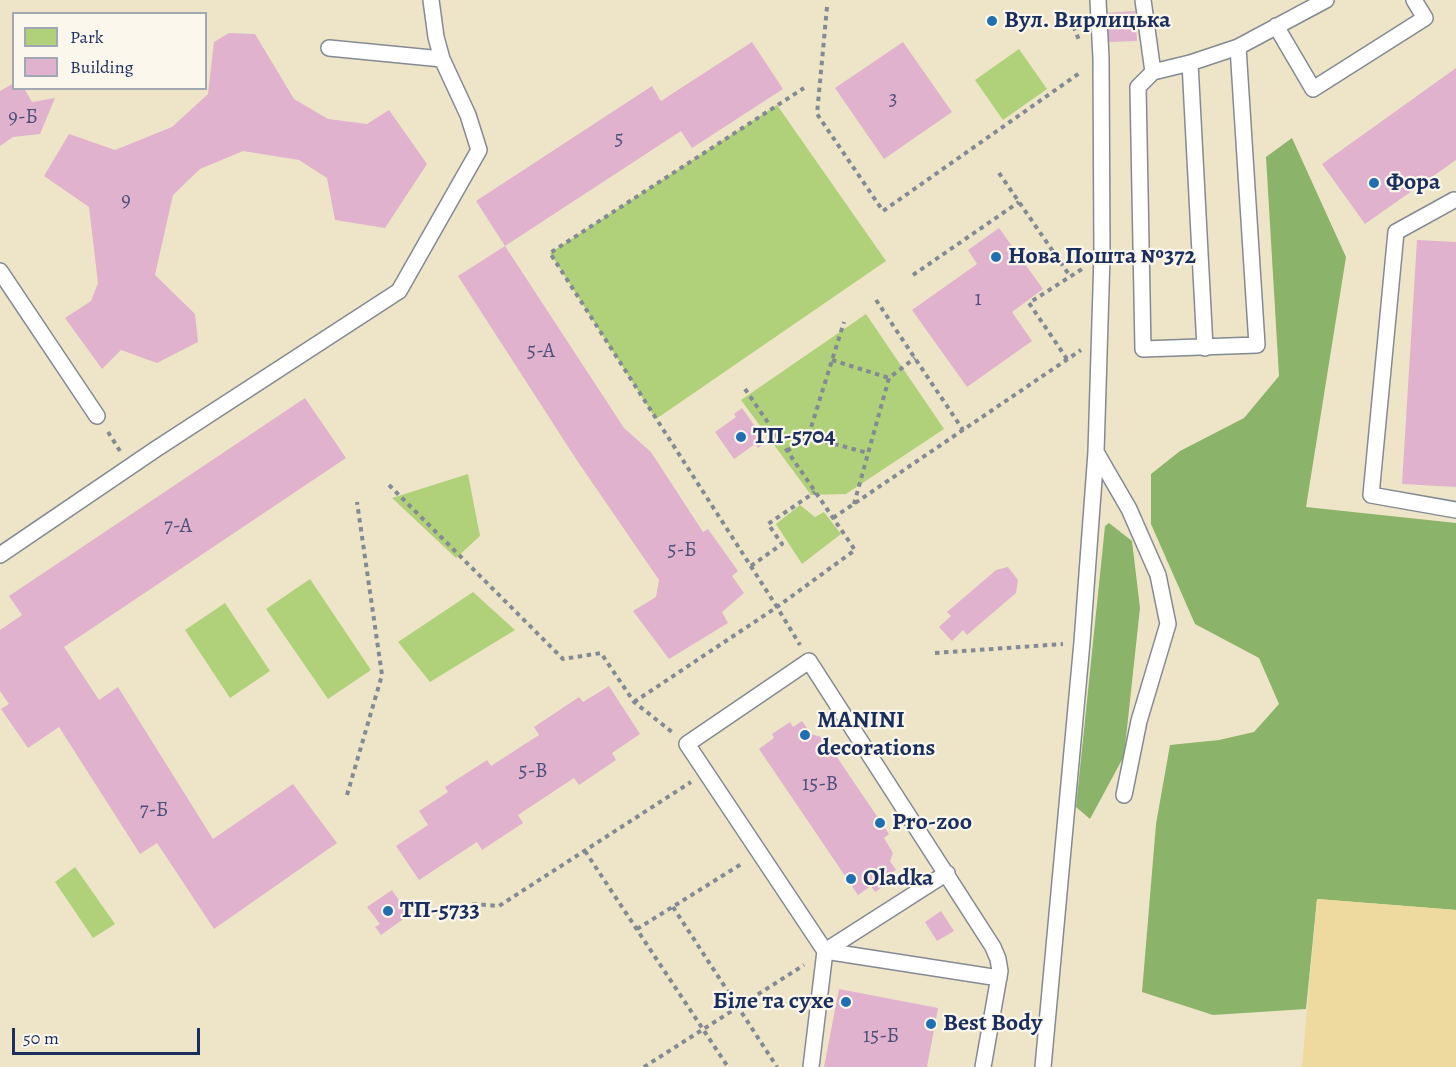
<!DOCTYPE html>
<meta charset="utf-8">
<style>
body{margin:0}
#map{position:relative;width:1456px;height:1067px;overflow:hidden;background:#eee5c8;font-family:Alegreya,serif}
canvas{display:block}
.legend{position:absolute;left:12px;top:12px;width:195px;height:78px;box-sizing:border-box;background:#fbf7ec;border:2px solid #a1a7b3;margin:0;padding:8px 10px;list-style:none;font-size:18px;color:#1b2f5e}
.legend li{display:flex;align-items:center;gap:12px;height:30px}
.legend b{width:30px;border:2px solid #a1a7b3}
.scale{position:absolute;left:12px;top:1028px;width:188px;height:27px;box-sizing:border-box;border:3px solid #1b2f5e;border-top:0;padding-left:8px;font-size:18px;line-height:21px;white-space:nowrap;color:#1b2f5e;-webkit-text-stroke:4px #fbf7ec;paint-order:stroke}
</style>
<div id="map">
<canvas width="1456" height="1067"></canvas>
<ul class="legend">
<li><b style="height:16px;background:#b0d17a"></b>Park</li>
<li><b style="height:16px;background:#e0b2cd"></b>Building</li>
</ul>
<div class="scale">50 m</div>
</div>
<script>
const context = document.querySelector('canvas').getContext('2d');
context.lineJoin = 'round';
function fillPath(path, color) { context.fillStyle = color; context.fill(path, 'evenodd'); }
function stroke(path, color, width, dash) { context.strokeStyle = color; context.lineWidth = width; context.lineCap = dash ? 'butt' : 'round'; context.setLineDash(dash || []); context.stroke(path); }
function label(font, color, halo, rows, align = 'center') {
  context.font = font + ' Alegreya,serif'; context.lineWidth = 4.5; context.setLineDash([]); context.textBaseline = 'middle'; context.strokeStyle = halo; context.fillStyle = color; for (const [text, x, y, turn = 0] of rows) {
    context.save(); context.translate(x, y); context.rotate((+turn || 0) * Math.PI / 180); context.textAlign = isNaN(turn) ? turn : align; if (halo) context.strokeText(text, 0, 0); context.fillText(text, 0, 0); context.restore();
  }
}
const green = new Path2D(`
 M1019,49L1047,89L1003,120L975,80Z
 M777,105L886,261L656,419L550,253Z
 M866,314L944,429L846,494L811,495L741,400Z
 M468,474L480,536L456,558L392,498Z
 M800,505L815,517L824,512L841,534L802,564L776,524Z
 M310,579L371,670L328,699L266,609Z
 M473,592L515,630L430,682L398,642Z
 M225,603L270,671L230,698L185,630Z
 M75,867L115,924L93,938L55,882Z`);
const forest = new Path2D(`
 M1292,138L1346,257L1306,507L1456,523V910L1317,899L1306,1009L1213,1015L1142,992L1156,824L1170,745L1219,740L1254,732L1279,704L1259,658L1195,624L1151,524V474L1180,451L1244,418L1279,376L1266,157Z
 M1109,523L1132,541L1140,608L1124,756L1090,819L1076,807L1105,526Z`);
const sand = new Path2D(`
 M1317,899L1456,910V1067H1302Z`);
const building = new Path2D(`
 M1135,11L1137,41L1107,42L1105,13Z
 M229,33L255,34L294,99L328,119L367,124L389,110L427,164L385,228L335,220L327,178L299,160L243,151L200,169L173,195L155,275L195,314L198,342L157,363L121,350L102,369L65,318L91,301L98,283L89,207L44,176L69,134L115,150L172,127L208,94L214,42Z
 M752,42L783,89L692,148L681,131L505,246L476,201L652,86L661,101Z
 M903,42L952,112L884,159L835,88Z
 M1456,68V160L1365,224L1322,164Z
 M14,83V88H24L32,102L55,98L40,134L13,137L0,146V91Z
 M999,228L1043,289L1012,312L1032,341L967,387L912,310L977,264L968,250Z
 M1417,240L1456,242V487L1402,484Z
 M505,246L624,428L651,452L703,532L708,529L738,571L732,576L744,593L722,612L728,623L669,659L633,611L656,597L659,580L576,459L458,276Z
 M305,398L346,458L64,647L99,700L118,687L213,839L293,784L337,843L214,929L157,843L140,854L59,727L28,748L1,709L9,704L0,691V630L22,615L9,596Z
 M742,408L766,442L758,448L755,444L734,459L715,432L736,417L734,414Z
 M1008,567L1018,580L1016,593L967,635L963,630L952,641L939,627L951,616L947,612L996,570Z
 M609,686L640,734L612,753L616,760L579,785L574,778L518,815L523,823L482,850L477,842L419,880L396,846L428,825L419,811L448,792L445,787L487,760L491,766L539,735L534,727L579,697L583,702Z
 M802,721L811,734L824,738L889,834L884,838L893,853L890,861L896,870L883,878L887,884L875,892L871,886L858,895L759,749L774,738L772,734L790,722L793,727Z
 M392,890L409,915L381,935L375,927L380,924L367,907Z
 M941,911L954,931L937,941L925,922Z
 M839,989L938,1008L927,1067H824Z`);
const path = new Path2D(`
 M827,7L817,114L883,211L1081,72
 M1070,18L1079,40
 M999,173L1070,276
 M913,275L1019,202
 M876,300L963,430
 M1067,359L1029,303L1082,269
 M832,360L889,378
 M745,389L855,550L777,607L800,645
 M108,432L120,451
 M808,437L868,453
 M787,451L808,437L844,322
 M389,485L563,659L601,653L634,702L672,732
 M854,504L889,378L915,358
 M833,518L1081,350
 M751,566L782,544L768,524L815,492
 M935,653L1063,644
 M634,702L777,607L550,253L804,88
 M347,795L382,675L357,502
 M585,851L728,1067
 M673,907L777,1067
 M455,909L475,904L499,906L691,782
 M637,929L743,863
 M644,1067L804,965`);
const service = new Path2D(`
 M1143,0L1153,72L1190,63L1205,348
 M1276,26L1313,89L1425,18L1414,0
 M329,48L442,59
 M1190,63L1238,47L1326,0
 M1153,72L1138,87L1143,349L1257,345L1238,47
 M1454,200L1396,232L1371,495L1456,510
 M0,271L97,416
 M1096,452L1129,509L1158,575L1168,624L1139,721L1124,795
 M0,555L156,449L399,291L479,150L468,115L442,59L436,37L431,0
 M825,951L999,978
 M825,951L947,873
 M811,1067L825,951L687,744L809,661L993,947L998,959L1000,971L983,1067
 M1043,1067L1082,642L1096,452L1102,256L1101,58L1098,0`);
const markers = [
 [992,21,6,"#1f6fb2"],
 [1374,183,6,"#1f6fb2"],
 [996,257,6,"#1f6fb2"],
 [741,437,6,"#1f6fb2"],
 [805,735,6,"#1f6fb2"],
 [880,823,6,"#1f6fb2"],
 [851,879,6,"#1f6fb2"],
 [388,911,6,"#1f6fb2"],
 [846,1002,6,"#1f6fb2"],
 [931,1024,6,"#1f6fb2"]
];
const numberNames = [
 ["3",893,100],
 ["9-Б",23,118],
 ["5",619,140],
 ["9",126,201],
 ["1",978,300],
 ["5-А",541,352],
 ["7-А",178,527],
 ["5-Б",682,551],
 ["5-В",533,772],
 ["15-В",820,785],
 ["7-Б",154,811],
 ["15-Б",881,1037]
];
const poiNames = [
 ["Вул. Вирлицька",1004,21],
 ["Фора",1386,183],
 ["Нова Пошта №372",1008,257],
 ["ТП-5704",753,437],
 ["MANINI",817,721],
 ["decorations",817,749],
 ["Pro-zoo",892,823],
 ["Oladka",863,879],
 ["ТП-5733",400,911],
 ["Біле та сухе",834,1002,"right"],
 ["Best Body",943,1024]
];
fillPath(green, '#b0d17a');
fillPath(forest, '#8cb36a');
fillPath(sand, '#eeda9e');
fillPath(building, '#e0b2cd');
stroke(service, '#848a93', 18);
stroke(path, '#848a93', 4, [4.5, 4.5]);
stroke(service, '#fff', 15);
for (const [x, y, r, color] of markers) { const dot = new Path2D(); dot.arc(x, y, r, 0, 2 * Math.PI); context.fillStyle = color; context.fill(dot); stroke(dot, '#fbf7ec', 2); }
label('21px', '#4c507a', null, numberNames);
label('bold 24px', '#1b2f5e', '#fbf7ec', poiNames, 'left');
</script>
